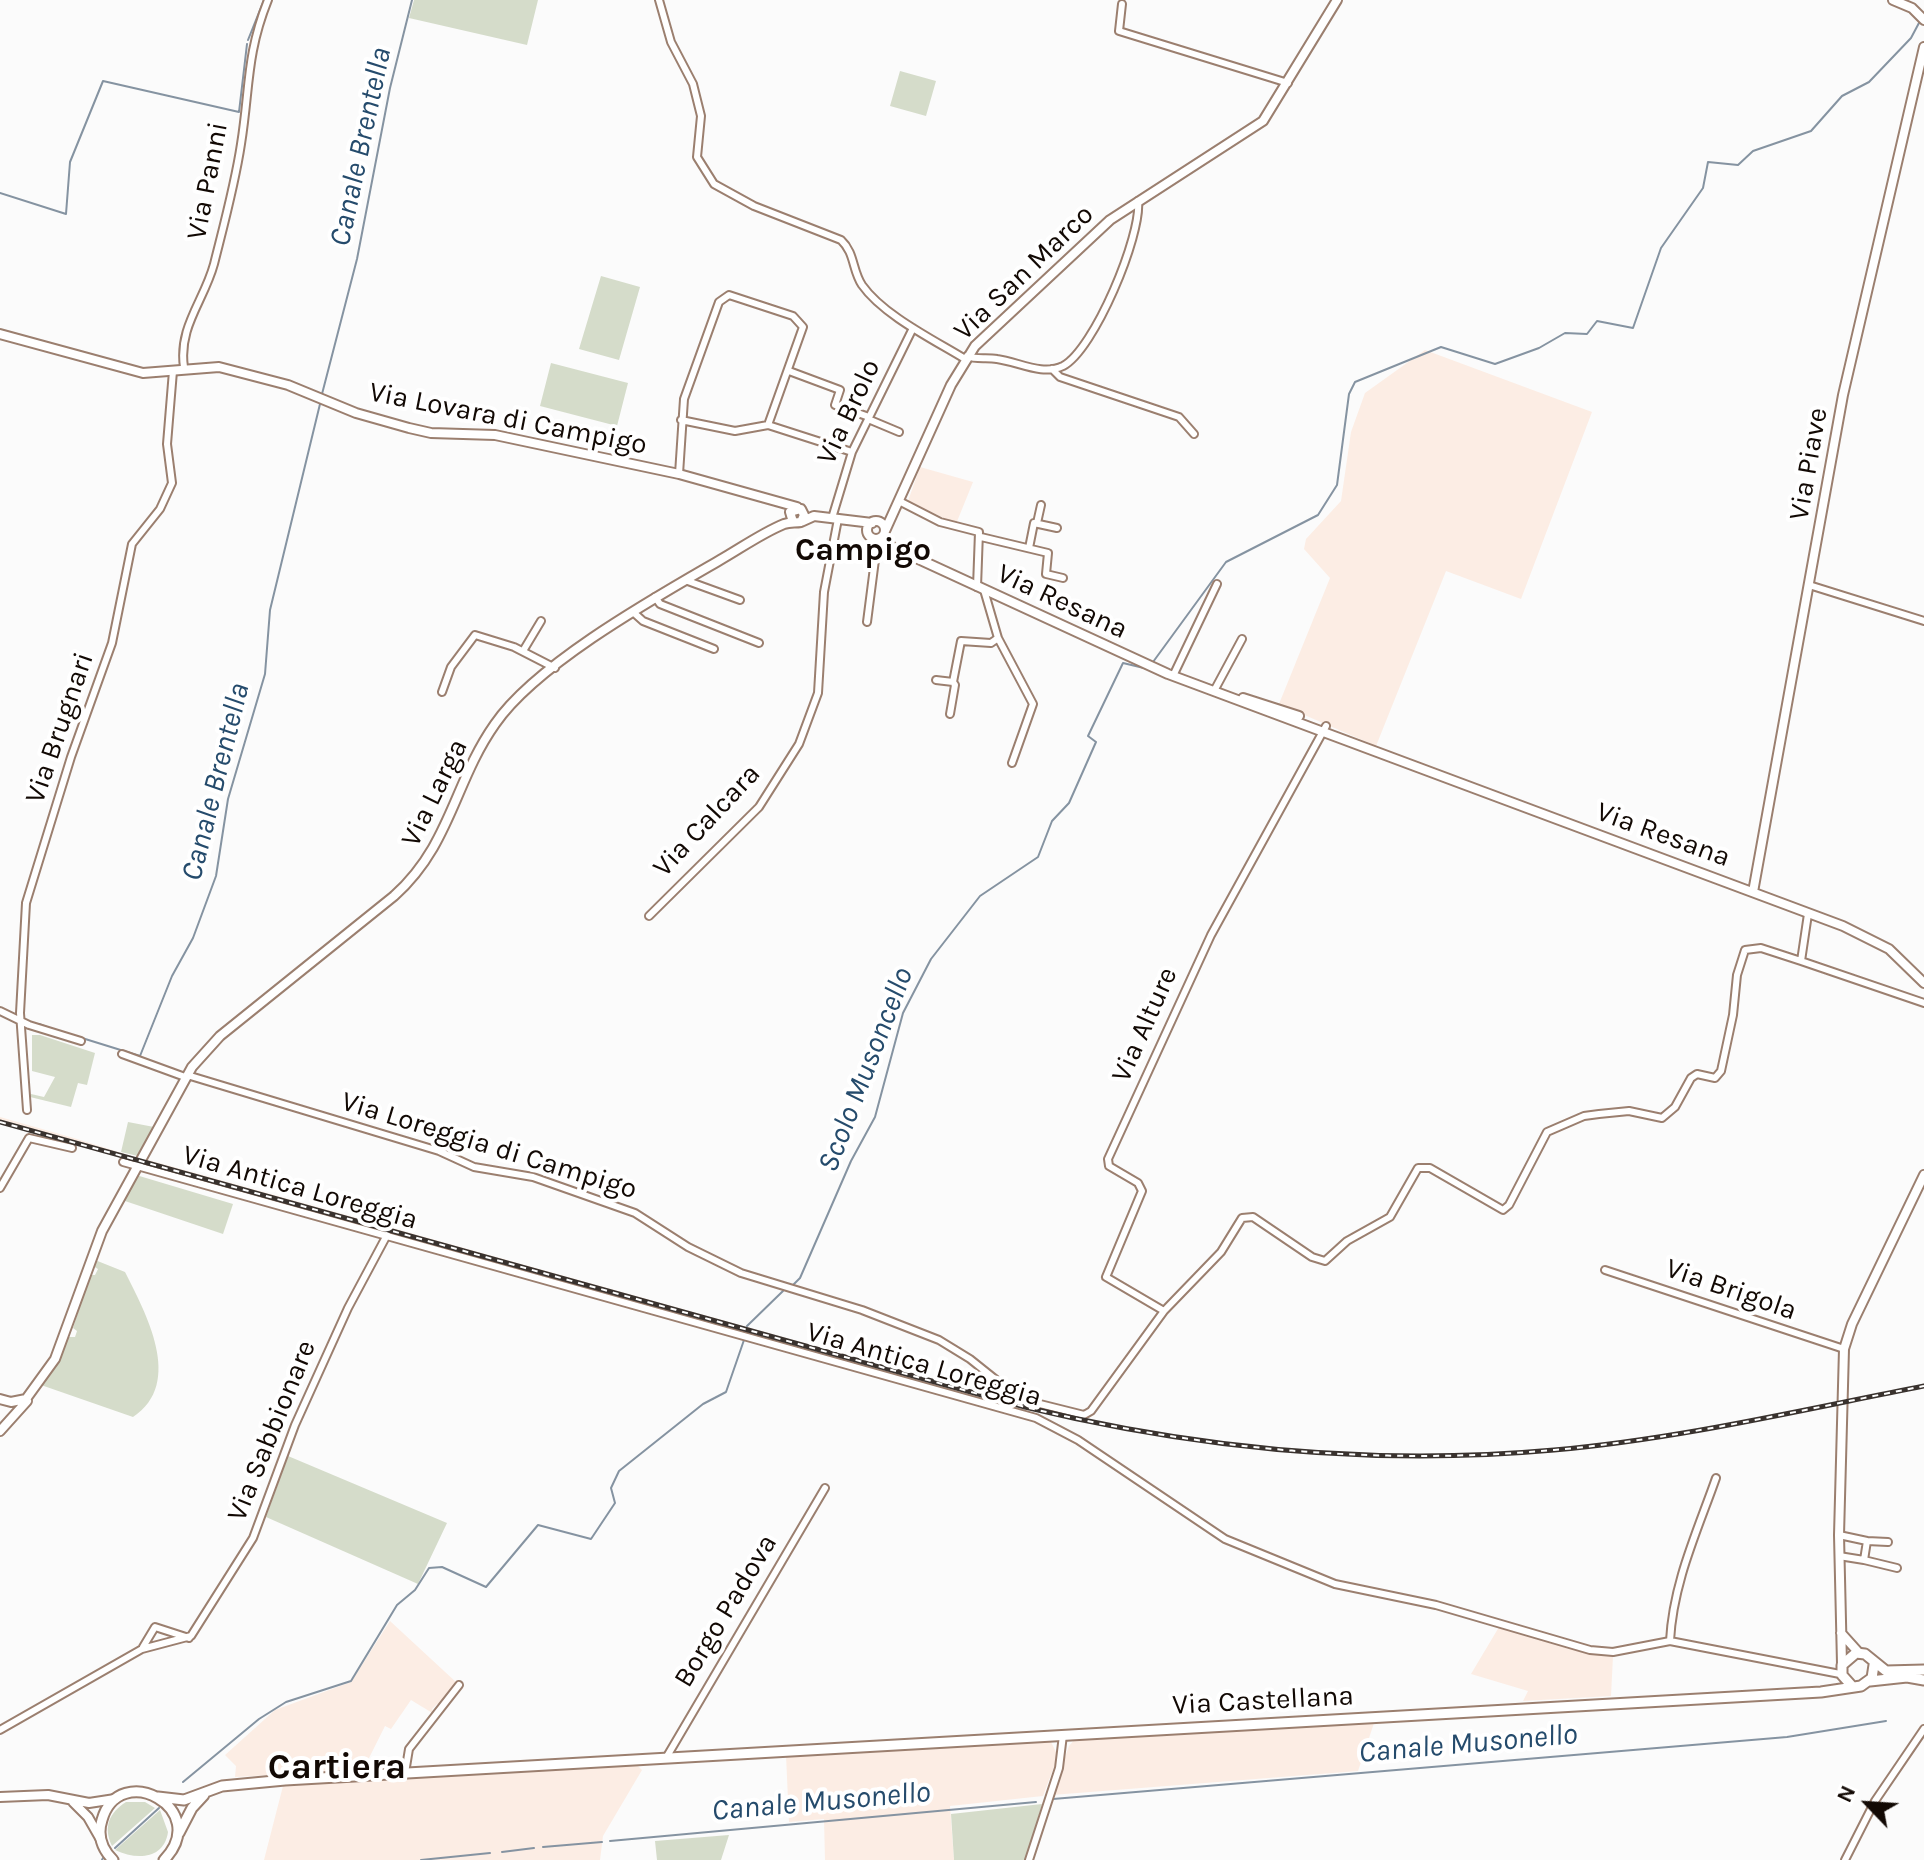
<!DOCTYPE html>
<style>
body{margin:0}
#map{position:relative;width:1924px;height:1860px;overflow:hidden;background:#fbfbfb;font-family:Karla,sans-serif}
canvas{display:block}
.north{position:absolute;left:1828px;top:1764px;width:80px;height:80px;-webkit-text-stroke:6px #fff;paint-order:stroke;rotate:295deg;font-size:22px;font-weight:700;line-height:32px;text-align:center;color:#120904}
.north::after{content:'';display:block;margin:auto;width:28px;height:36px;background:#120904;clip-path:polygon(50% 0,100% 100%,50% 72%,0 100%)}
</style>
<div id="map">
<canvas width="1924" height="1860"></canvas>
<div class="north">N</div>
</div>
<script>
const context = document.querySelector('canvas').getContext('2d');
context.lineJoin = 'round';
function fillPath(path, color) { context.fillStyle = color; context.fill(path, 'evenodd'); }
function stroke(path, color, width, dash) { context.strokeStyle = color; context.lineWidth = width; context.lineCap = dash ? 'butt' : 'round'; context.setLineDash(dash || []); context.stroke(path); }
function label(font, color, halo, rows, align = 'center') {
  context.font = font + ' Karla,sans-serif'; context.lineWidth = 8; context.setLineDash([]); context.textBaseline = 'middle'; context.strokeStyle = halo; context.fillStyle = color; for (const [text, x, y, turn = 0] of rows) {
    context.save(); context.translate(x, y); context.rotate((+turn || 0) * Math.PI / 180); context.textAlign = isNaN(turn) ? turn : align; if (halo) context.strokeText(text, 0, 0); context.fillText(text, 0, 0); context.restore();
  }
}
const built = new Path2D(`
 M1425,350L1592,412L1521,599L1446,571L1376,746L1279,704L1330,578L1304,549L1306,539L1341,501L1351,432L1365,393Z
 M920,467L973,482L956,524L908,501Z
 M0,1117L77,1139L138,1158L136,1162L0,1124Z
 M145,1159L991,1395L1016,1400L1011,1405L964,1393L142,1164Z
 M390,1621L457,1683L440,1706L437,1704L432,1709L434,1714L411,1700L391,1729L385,1726L363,1770L235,1777L236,1766L225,1755L275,1710L351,1682Z
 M1499,1627L1613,1656L1611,1696L1523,1701L1528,1691L1471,1674Z
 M1375,1720L1358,1771L1052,1795L1069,1746L1075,1739Z
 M1050,1740L1058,1756L1043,1796L950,1806L954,1860H825L824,1819L789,1822L786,1755Z
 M637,1765L642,1770L603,1836L600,1860H264L283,1786Z`);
const green = new Path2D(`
 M414,0H538L527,45L409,18Z
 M900,71L936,81L926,116L890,106Z
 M601,276L640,287L619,360L579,349Z
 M551,363L628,383L617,426L540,406Z
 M32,1035H40L95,1053L87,1085L78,1083L71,1107L30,1097L31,1094L44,1097L55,1077L32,1071Z
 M128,1122L154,1127L138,1156L121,1152Z
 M136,1175L233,1204L223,1234L122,1200Z
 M95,1260L125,1272C145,1312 185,1383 133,1417L41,1385L68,1337H75L77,1331L73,1328L90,1275H95L98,1269L93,1266Z
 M288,1456L447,1523L418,1584L266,1517Z
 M126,1802H145L155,1808L112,1846C103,1827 109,1813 126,1802Z
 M1042,1804L1026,1860H954L951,1814Z
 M160,1810L168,1832C164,1860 136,1860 115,1850Z
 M729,1835L721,1860H657L655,1841Z`);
const stream = new Path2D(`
 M248,40L264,0
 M0,193L66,214L70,162L103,81L239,112L247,44
 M322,394L357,259L390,88L412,0
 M1153,662L1226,562L1318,515L1337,485L1349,394L1355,382L1441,347L1495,364L1539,348L1565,333L1587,334L1597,321L1633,328L1661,248L1703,188L1708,162L1738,165L1753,151L1811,131L1842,96L1869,82L1911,38L1920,21
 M39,1024L60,1032
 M82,1038L140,1056L172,976L193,938L216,876L228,799L265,674L270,610L320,404
 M792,1286L800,1278L851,1161L875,1117L903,1013L931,959L980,896L1038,857L1052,821L1069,803L1096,742L1088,736L1123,663L1148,669
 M747,1326L783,1291
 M183,1782L259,1719L286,1702L351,1681L397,1605L415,1590L429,1568L442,1567L486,1587L538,1525L591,1539L615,1503L611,1488L619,1471L703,1404L726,1392L744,1340
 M1053,1799L1787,1737L1886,1721
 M610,1841L1036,1802
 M543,1847L602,1842
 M115,1848L159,1808
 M502,1852L534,1848
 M102,1860L103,1858
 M421,1860L490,1853`);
const street = new Path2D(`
 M659,0L671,42L693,84L701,116L697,157L714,184L754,206L841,240C855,253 852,270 862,285C883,315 934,340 965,359
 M1122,4L1119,31L1288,83
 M967,356C976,360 987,357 997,359C1019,362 1042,376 1063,366C1094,350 1142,235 1138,201
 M184,367C178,327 204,301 214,264C224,224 235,184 241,144C250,88 246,55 268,0
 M1052,369L1060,377L1179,417L1194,434
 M789,371L840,390L835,405L869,417
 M868,419L899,432
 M681,420L735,431L768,425L852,452
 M679,474L684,399L719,302L729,295L793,316L803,327L768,425
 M899,501L940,522L979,532L977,587
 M832,518L852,452L913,328
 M1037,523L1041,505
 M981,537L1048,553L1046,574L1063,578
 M1029,548L1034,523L1057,528
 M685,580L740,600
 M1809,585L1924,621
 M655,597L660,604L759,643
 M633,612L643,621L714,649
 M867,622L876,552L883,536
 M998,638L1033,704L1012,763
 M523,651L541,621
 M1173,676L1217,584
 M936,680L953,682L955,685L950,714
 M953,682L961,641L991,643L998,638L984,590
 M1214,691L1242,639
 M442,692L451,667L475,635L514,647L555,668
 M649,916L759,807L799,744L818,693L824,592L838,519
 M1801,961L1924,1003
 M0,1011L29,1025L81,1041
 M122,1054L185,1077
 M187,1075L439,1151L474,1167L533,1177L635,1213L688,1247L741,1273L862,1310L939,1340L970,1359L1020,1399L1084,1415L1091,1411L1164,1311L1221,1252L1242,1218L1253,1217L1312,1257L1325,1261L1347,1241L1390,1217L1418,1168H1430L1503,1210L1509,1205L1547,1132L1584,1116L1599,1114L1629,1111L1662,1118L1675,1107L1691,1078L1697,1074L1715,1078L1721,1071L1733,1015L1737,975L1745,950L1761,948L1801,961L1808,914
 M27,1110L20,1013L26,903L71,757L112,643L132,544L160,509L172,483L167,444L173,371
 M123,1162L1036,1418L1078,1440L1225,1539L1335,1584L1436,1605L1590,1650L1613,1652L1670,1641L1840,1674
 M0,1188L29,1138L72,1148
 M1605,1270L1844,1349
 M1164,1311L1106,1277L1142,1191L1138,1183L1109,1166L1108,1159L1211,935L1326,726
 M1839,1535L1867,1541L1864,1560L1839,1556
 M1867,1541L1888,1542
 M1864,1560L1897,1568
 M1670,1641C1673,1583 1697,1532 1716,1478
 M143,1647L155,1627L189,1638
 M0,1730L142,1649L191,1636L253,1538L295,1425L348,1308L387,1235
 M666,1758L825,1488
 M405,1773L409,1749L459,1685
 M1029,1860L1059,1768L1063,1735
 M1845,1860L1875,1801L1924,1729`);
const secondary = new Path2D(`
 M1893,0L1912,8L1924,20
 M0,334L143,373L219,367L288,385L356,413L409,428L431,433L495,435L679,474L797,507
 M803,521L814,516L872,523
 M867 530a9 9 0 1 1 18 0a9 9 0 1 1-18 0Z
 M885,531L951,385L975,346L1110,220L1263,121L1337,0
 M875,539L1168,674L1843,926L1889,949L1924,983
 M1243,698L1299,716
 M1753,892L1843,395L1924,47
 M0,1399L11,1402L26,1399L55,1359L102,1231L192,1067L220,1036L394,896C451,845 454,782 495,724C536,664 656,597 720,560C741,548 762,533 784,524C790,522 795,523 801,522L804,515L801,509L790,512L793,522
 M0,1431L27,1401
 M1841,1633L1859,1653
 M1842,1664L1839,1535L1844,1349L1852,1324L1924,1175
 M0,1797L48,1795L89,1803L115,1799
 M73,1802L88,1817L100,1838`);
const primary = new Path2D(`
 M1870,1681L1907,1677L1924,1680
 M1851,1685L1842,1675V1665L1856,1653L1865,1654L1886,1671L1924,1670
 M158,1797L184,1800L222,1786L285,1780L1821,1692L1861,1686L1872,1678L1874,1665
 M179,1833L192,1808L204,1795
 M113,1860C102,1849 97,1835 102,1820C119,1759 213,1809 164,1860`);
const rail = new Path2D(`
 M0,1122L1025,1407C1198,1449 1376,1466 1554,1450C1679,1439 1801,1410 1924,1386`);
const streetNames = [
 ["Via Panni",208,181,-79],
 ["Via San Marco",1024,273,-44],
 ["Via Brolo",849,412,-65],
 ["Via Lovara di Campigo",508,419,11],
 ["Via Piave",1809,464,-80],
 ["Via Resana",1062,602,25],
 ["Via Brugnari",60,728,-71],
 ["Via Larga",435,793,-64],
 ["Via Calcara",707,821,-47],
 ["Via Resana",1663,835,20],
 ["Via Alture",1145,1025,-66],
 ["Via Loreggia di Campigo",489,1146,17],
 ["Via Antica Loreggia",300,1188,16],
 ["Via Brigola",1731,1290,19],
 ["Via Antica Loreggia",924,1365,16],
 ["Via Sabbionare",272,1431,-68],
 ["Borgo Padova",726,1611,-59],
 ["Via Castellana",1263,1701,-3]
];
const waterNames = [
 ["Canale Brentella",361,147,-78],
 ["Canale Brentella",216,782,-76],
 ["Scolo Musoncello",866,1070,-69],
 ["Canale Musonello",1468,1744,-5],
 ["Canale Musonello",821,1802,-5]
];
const quarterNames = [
 ["Campigo",863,551]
];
const districtNames = [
 ["Cartiera",337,1768]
];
fillPath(built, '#fcede4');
fillPath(green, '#d5dcca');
stroke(stream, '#8593a1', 2);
stroke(street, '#9b7f6f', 10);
stroke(secondary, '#9b7f6f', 12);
stroke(primary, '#9b7f6f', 13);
stroke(street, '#fff', 6);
stroke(secondary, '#fff', 8);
stroke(primary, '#fff', 9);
stroke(rail, '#39322e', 5);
stroke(rail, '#fff', 2, [6]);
label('28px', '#120904', '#fff', streetNames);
label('italic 30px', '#254b6c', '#fff', waterNames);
label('bold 32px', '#120904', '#fff', quarterNames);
label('bold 36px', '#120904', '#fff', districtNames);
</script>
